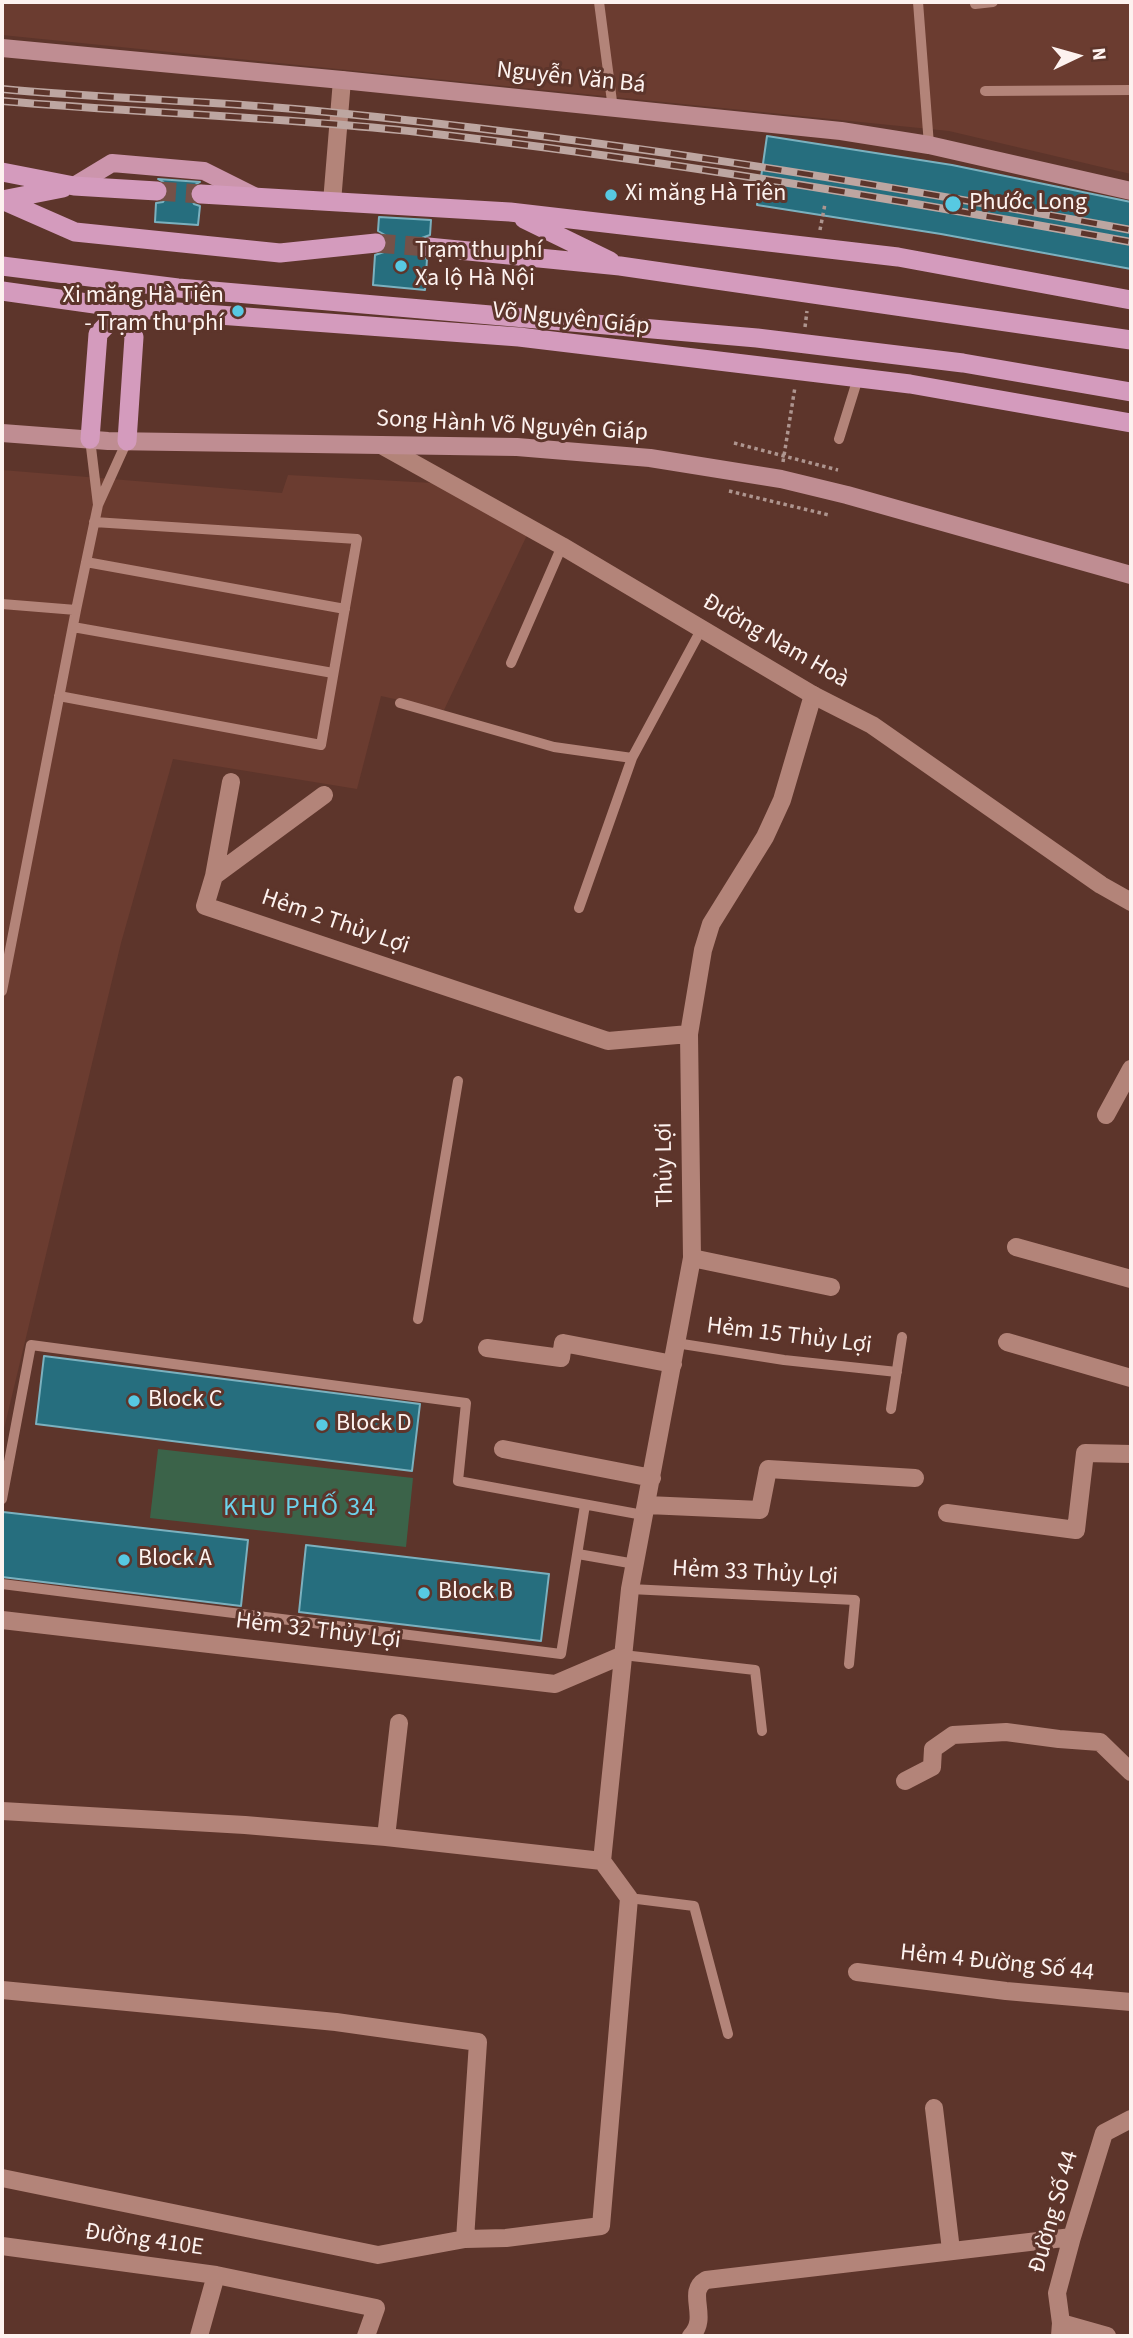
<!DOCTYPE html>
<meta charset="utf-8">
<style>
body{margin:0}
#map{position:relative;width:1133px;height:2338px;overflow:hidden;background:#5d352b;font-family:"Source Sans 3",sans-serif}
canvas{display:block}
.frame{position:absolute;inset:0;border:4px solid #fdf2ef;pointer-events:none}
.north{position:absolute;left:1042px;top:21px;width:70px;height:70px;-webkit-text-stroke:5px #5d352b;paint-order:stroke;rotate:85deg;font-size:19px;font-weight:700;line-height:28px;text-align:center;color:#fdf2ef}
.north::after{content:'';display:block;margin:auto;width:24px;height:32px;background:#fdf2ef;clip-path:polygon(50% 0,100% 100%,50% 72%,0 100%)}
</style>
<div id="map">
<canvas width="1133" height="2338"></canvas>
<div class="frame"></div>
<div class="north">N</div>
</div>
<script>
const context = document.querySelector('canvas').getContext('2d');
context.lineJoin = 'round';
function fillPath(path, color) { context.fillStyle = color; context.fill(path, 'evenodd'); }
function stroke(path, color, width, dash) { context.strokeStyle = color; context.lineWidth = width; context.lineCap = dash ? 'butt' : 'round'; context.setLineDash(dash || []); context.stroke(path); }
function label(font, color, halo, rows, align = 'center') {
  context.font = font + ' "Source Sans 3",sans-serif'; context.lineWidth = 6; context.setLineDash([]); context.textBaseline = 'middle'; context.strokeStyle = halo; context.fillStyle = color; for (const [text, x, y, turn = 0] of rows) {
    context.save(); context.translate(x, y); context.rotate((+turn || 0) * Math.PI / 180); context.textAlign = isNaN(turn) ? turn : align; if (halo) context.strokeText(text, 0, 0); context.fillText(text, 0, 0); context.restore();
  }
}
const built = new Path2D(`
 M2,2H1131V174L949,131L2,35Z
 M2,470L282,493L288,475L433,483L528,533L444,710L381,696L357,789L173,759L121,943L2,1437Z`);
const green = new Path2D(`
 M158,1449L413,1478L406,1547L150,1518Z`);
const building = new Path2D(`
 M767,136L952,165L1131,202V269L941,234L757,205Z
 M158,179L200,182L191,187L189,194L194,204L200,206L198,225L155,222L156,203L163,202L169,192L168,185Z
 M379,217L431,220L430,235L419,239L416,246L420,256L427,259L425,290L373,285L375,255L384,252L388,242L385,235L378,231Z
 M44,1356L420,1404L412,1471L36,1424Z
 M3,1512L248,1540L241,1606L2,1577Z
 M306,1545L549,1574L541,1641L299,1612Z`);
const trunkTunnel = new Path2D(`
 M157,191L201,194
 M376,243L428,247`);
const path = new Path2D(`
 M820,230L825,204
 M805,327L807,311
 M734,443L838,470
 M783,462L795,387
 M729,491L829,515`);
const service = new Path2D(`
 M599,2L613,109
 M918,2L929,145
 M975,4L993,2
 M985,91L1131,90
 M90,439L98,505L127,441
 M839,439L858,378
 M86,562L345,609
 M2,604L76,610L2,991
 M76,610L98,505
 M73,627L333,673
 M511,663L562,546
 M59,696L321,745L357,539L94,522
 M400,703L554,747L632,758
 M579,908L632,758L702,628
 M418,1319L458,1081
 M676,1343L784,1360L897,1372
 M891,1409L902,1337
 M2,1499L31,1345L466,1403L458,1481L643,1515
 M578,1554L635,1564
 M2,1584L561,1654L585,1505
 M630,1589L855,1600L849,1664
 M623,1655L755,1670L762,1731
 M629,1898L694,1906L728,2034`);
const minor = new Path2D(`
 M332,202L342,80
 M324,795L214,876L205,906L608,1041L689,1034
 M214,876L231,782
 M1106,1115L1131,1069
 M1016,1247L1131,1279
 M692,1258L831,1287
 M1007,1342L1131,1378
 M487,1348L561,1358L563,1343L673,1364
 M503,1449L652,1478
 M647,1505L760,1510L768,1469L915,1478
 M947,1513L1076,1530L1085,1453L1131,1454
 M2,1620L555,1684L623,1655
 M905,1781L932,1767L933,1749L953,1735L1006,1732L1059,1739L1100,1742L1131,1772
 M2,1811L245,1825L386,1837L602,1861L630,1589L692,1258L689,1034L703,950L711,924L765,837L782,800L813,695
 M386,1837L399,1723
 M857,1972L1006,1991L1131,2002
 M2,1990L336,2022L478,2042L465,2239
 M934,2108L951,2250
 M2,2178L378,2255L465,2239L506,2238L601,2226L629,1898L602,1861
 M2,2246L216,2275L199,2336
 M216,2275L376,2308L366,2336
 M1061,2323L1107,2336
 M691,2336C710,2317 685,2292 706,2280L1072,2237
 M1060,2336L1061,2323L1057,2293L1072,2237L1104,2133L1131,2119`);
const tertiary = new Path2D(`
 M381,445L562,546L813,695L872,725L1101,885L1131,902`);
const secondary = new Path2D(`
 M2,48L342,80L841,131L929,145L1131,191
 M2,433L108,441L517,447L650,458L781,479L847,495L1131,575`);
const primary = new Path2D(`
 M74,186L112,163L204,171L254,196`);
const trunk = new Path2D(`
 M2,172L74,186L157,191
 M201,194L510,212L898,257L1131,300
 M2,200L75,232L280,253L376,243
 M2,200L63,188
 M524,219L610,261
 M428,247L620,266L1131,340
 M2,266L178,288L757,338L963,363L1131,392
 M2,291L123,308L519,337L910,384L1131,423
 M90,439L98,334L123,308L134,337L127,441`);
const rail = new Path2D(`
 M2,89C110,99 219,101 327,112C597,138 865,181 1131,230
 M2,101C141,113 280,117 418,132C658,159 895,199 1131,242`);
const markers = [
 [611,195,7,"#57c9e2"],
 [953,204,9,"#57c9e2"],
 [401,266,7,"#57c9e2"],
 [238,311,7,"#57c9e2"],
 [134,1401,7,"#57c9e2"],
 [322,1425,7,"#57c9e2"],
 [124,1560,7,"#57c9e2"],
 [424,1593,7,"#57c9e2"]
];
const streetNames = [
 ["Nguyễn Văn Bá",571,79,6],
 ["Võ Nguyên Giáp",571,320,6],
 ["Song Hành Võ Nguyên Giáp",512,427,3],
 ["Đường Nam Hoà",775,642,30],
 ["Hẻm 2 Thủy Lợi",335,923,19],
 ["Thủy Lợi",666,1165,-91],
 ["Hẻm 15 Thủy Lợi",789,1337,7],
 ["Hẻm 33 Thủy Lợi",755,1574,3],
 ["Hẻm 32 Thủy Lợi",318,1632,7],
 ["Hẻm 4 Đường Số 44",997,1964,6],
 ["Đường Số 44",1055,2212,-74],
 ["Đường 410E",144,2241,8]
];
const poiNames = [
 ["Xi măng Hà Tiên",625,195],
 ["Phước Long",969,204],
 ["Trạm thu phí",415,252],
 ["Xa lộ Hà Nội",415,280],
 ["Xi măng Hà Tiên",224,297,"right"],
 ["- Trạm thu phí",224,325,"right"],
 ["Block C",148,1401],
 ["Block D",336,1425],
 ["Block A",138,1560],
 ["Block B",438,1593]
];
const neighbourhoodNames = [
 ["KHU PHỐ 34",300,1509]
];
fillPath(built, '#6b3c30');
fillPath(green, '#3b6349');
fillPath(building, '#266e7e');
stroke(building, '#7bb1bf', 2);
stroke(trunkTunnel, '#755148', 19, [19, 10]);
stroke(path, '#ae958f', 3.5, [3.5, 3.5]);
stroke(service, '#b38479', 10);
stroke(minor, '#b38479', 18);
stroke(tertiary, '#b38479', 18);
stroke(secondary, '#bf8d92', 18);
stroke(primary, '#cc95ac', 18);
stroke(trunk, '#d49bbd', 19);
stroke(rail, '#bda6a1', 8);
stroke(rail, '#5d352b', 5, [16]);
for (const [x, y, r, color] of markers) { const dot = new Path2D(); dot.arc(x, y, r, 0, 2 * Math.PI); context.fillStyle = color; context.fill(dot); stroke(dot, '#5d352b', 2.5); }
label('24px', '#fdf2ef', '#5d352b', streetNames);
label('24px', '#fdf2ef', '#5d352b', poiNames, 'left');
context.letterSpacing = '2px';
label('26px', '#6dd2ea', '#5d352b', neighbourhoodNames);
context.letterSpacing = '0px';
</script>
